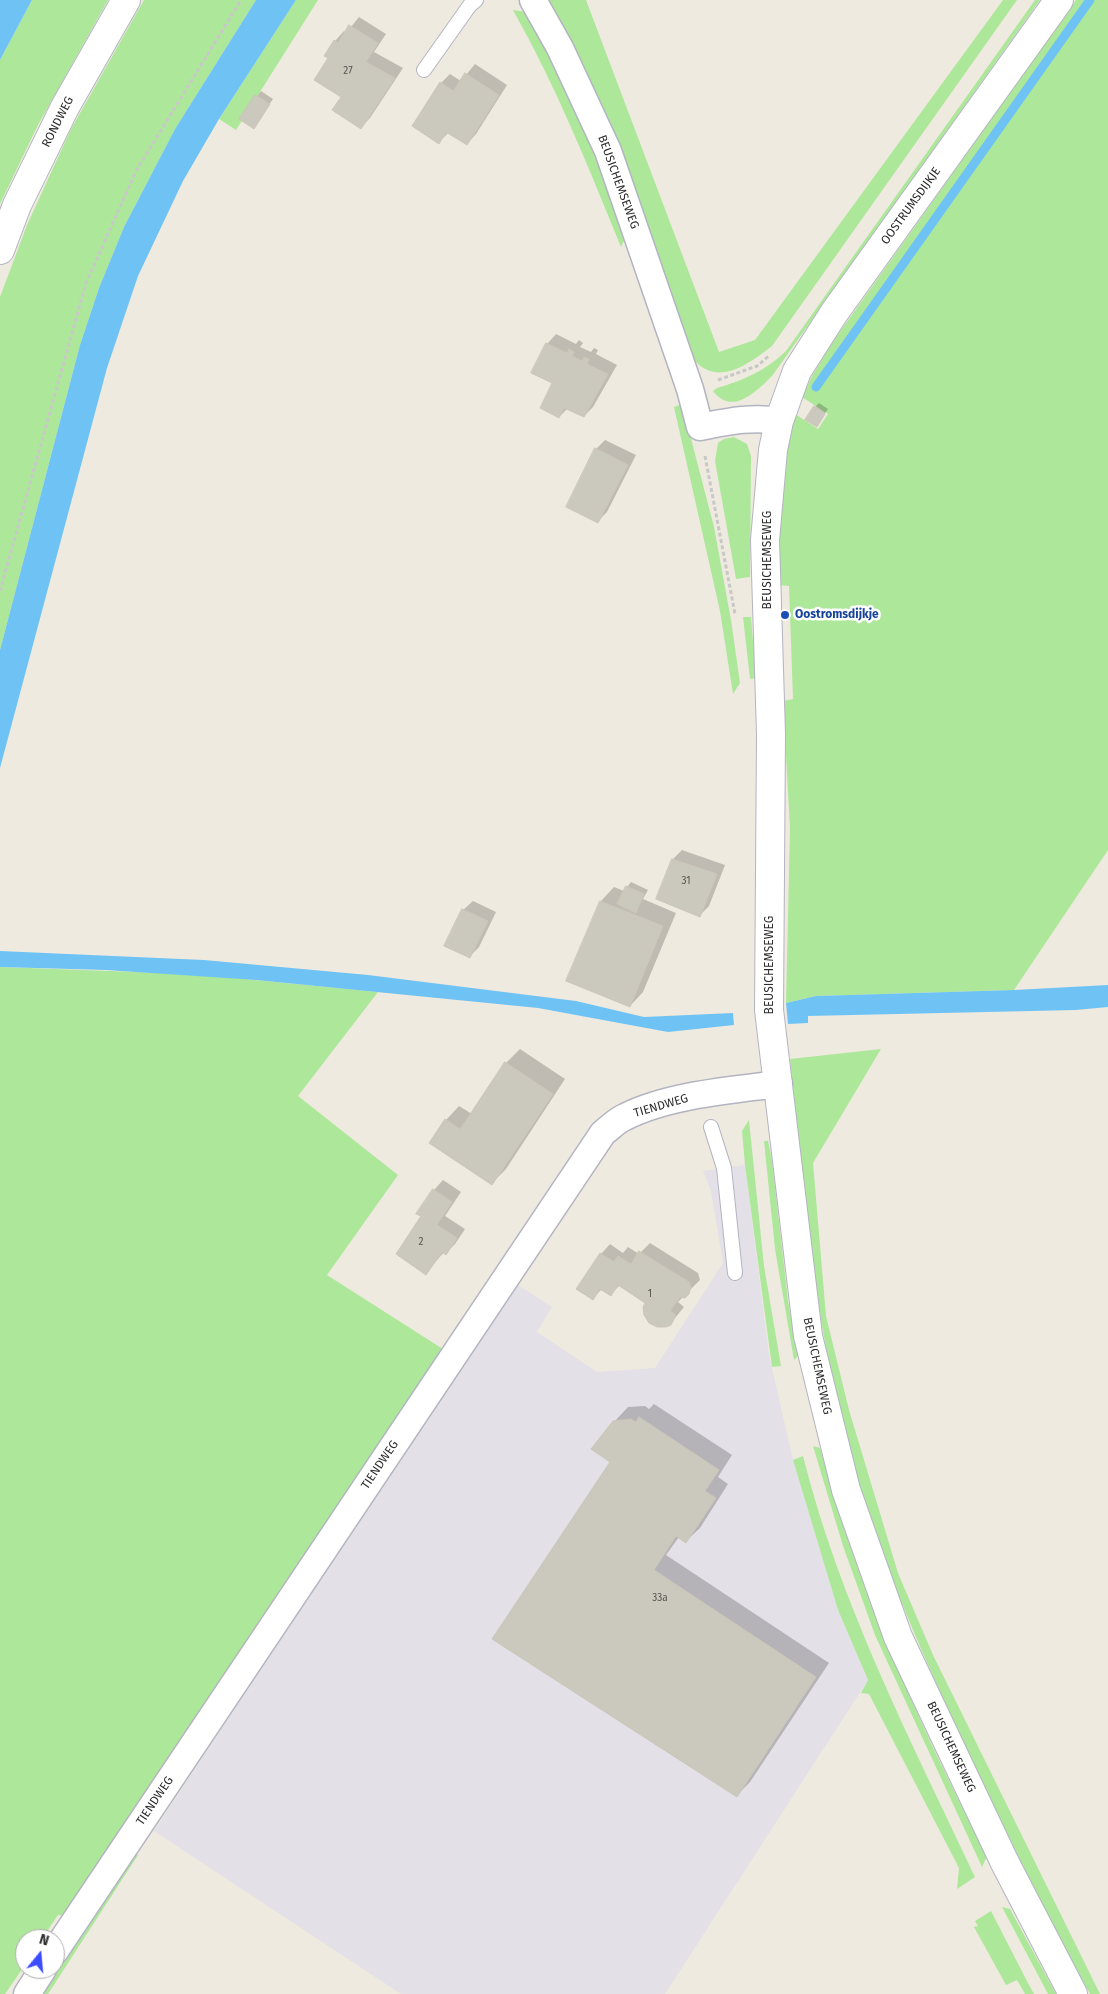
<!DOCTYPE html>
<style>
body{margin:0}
#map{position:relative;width:1108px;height:1994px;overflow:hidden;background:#efeadf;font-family:"Fira Sans",sans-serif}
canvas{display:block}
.north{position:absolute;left:15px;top:1929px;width:50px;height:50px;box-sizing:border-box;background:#fff;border:1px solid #ababab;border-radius:50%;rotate:17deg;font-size:14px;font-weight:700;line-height:20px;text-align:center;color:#2d2d2d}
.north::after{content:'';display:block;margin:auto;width:18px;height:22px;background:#3c4dff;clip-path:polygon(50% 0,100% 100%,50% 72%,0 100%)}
</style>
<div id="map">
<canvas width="1108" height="1994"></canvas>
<div class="north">N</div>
</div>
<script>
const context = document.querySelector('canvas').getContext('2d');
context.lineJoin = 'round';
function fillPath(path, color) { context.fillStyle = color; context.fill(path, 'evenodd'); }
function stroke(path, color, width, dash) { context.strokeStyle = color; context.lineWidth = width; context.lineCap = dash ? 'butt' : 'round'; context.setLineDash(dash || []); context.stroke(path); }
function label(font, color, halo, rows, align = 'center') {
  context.font = font + ' "Fira Sans",sans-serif'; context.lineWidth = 5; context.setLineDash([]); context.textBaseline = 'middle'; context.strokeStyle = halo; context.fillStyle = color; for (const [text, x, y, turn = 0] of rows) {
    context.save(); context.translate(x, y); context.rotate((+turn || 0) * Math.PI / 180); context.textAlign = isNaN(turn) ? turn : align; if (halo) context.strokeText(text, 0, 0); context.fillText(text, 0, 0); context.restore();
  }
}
const industrial = new Path2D(`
 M745,1165L769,1355L793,1460L838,1610L868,1680L665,1994H401L154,1831L515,1283L552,1307L537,1332L597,1372L655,1368L723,1263L711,1191L703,1171Z`);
const green = new Path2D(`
 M32,0H108L38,125L0,204V60Z
 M144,0H256L175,129L124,227L99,288L80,345L0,650V297L27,225L71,129Z
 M296,0H318L236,130L219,119Z
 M546,0H586L719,352L755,340L1003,0H1017L772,346C750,363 719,387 695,361L629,172Z
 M1035,0H1040L772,376C756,392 732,416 713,391L717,388C744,380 765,371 786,351Z
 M1076,0H1108V850L1014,990L816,996L786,1003L790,828L783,701L793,699L789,586L778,585C778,533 778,463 795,414L818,429L828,414L802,397L812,376L834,340Z
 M513,10L526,12C567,83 598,158 627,234L621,247C588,166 556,86 513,10Z
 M682,404L714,527L731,620L740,683L733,694L720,611L674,407Z
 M734,437L747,444L751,456L750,577L736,579L715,461L718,443L724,439Z
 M743,617H751L756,678L750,679Z
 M0,967L193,974L378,992L298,1096L398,1175L327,1275L446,1351L69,1916L58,1915L42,1939H25V1965L5,1994H0Z
 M881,1049L813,1163L826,1316L849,1410L898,1573L933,1655L1100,1994H1090C1047,1916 1009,1838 971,1758C917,1644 868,1533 839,1409C812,1294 802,1177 790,1059Z
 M749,1120L764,1266L781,1366L772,1367L745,1165L742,1131Z
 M764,1141H768L772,1160L788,1301L798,1356L794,1360L775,1249Z
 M813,1446L820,1448C859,1590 919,1725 987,1856L982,1867L875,1635L843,1546Z
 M803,1456C840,1604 910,1739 975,1877L957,1889L959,1868L869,1694L861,1693L868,1680L838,1610L793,1460Z
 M132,1852L138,1855L48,1994H37Z
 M1002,1907L1010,1909L1056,1994H1048Z
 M991,1911L1029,1985L1034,1994H1025L1017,1980L1006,1985L974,1927L978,1926L975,1921Z`);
const water = new Path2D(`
 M0,0H32L0,60Z
 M256,0H296L219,119L183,181L138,276L107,368L0,768V650L80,345L99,288L124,227L175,129Z
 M0,951L204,960L368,975L576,1001L644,1017L733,1013L734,1025L668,1032L538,1008L256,980L106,970L0,967Z
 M1108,985V1007L1076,1010L808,1016V1023L788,1024L786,1003L816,996L1014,990Z`);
const shadow = new Path2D(`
 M359,17L386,34L374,52L403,68L370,118L361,127L342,97L329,58L325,55L335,41L344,31L346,33Z
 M475,64L507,85L476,134L467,144L448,133L439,142L441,83L450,74L461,81Z
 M261,91L273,99L254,127L241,119Z
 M556,334L576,344L579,340L583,343L580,347L591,352L594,348L598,350L596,354L617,365L593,407L584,416L568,408L559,417L547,344Z
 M819,403L828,409L817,425L815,407Z
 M605,440L636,455L607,512L598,521L596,449Z
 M682,850L725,865L709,906L700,915L657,898L673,859Z
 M631,882L648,890L643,899L676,913L643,992L630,1006L567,980L601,901L614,887L624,891Z
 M473,901L496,912L479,947L470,956L463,910Z
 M520,1049L565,1079L506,1169L492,1183L446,1120L459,1106L472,1114L506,1063Z
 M443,1180L461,1192L445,1216L465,1229L455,1244L446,1253L444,1252L426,1273L422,1216L434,1190Z
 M650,1243L698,1273L700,1280L678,1302L684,1307L671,1323L647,1302L620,1285L611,1294L602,1289L593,1298L601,1254L610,1244L623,1253L628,1247L639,1254Z
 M654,1404L732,1455L718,1477L728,1484L700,1528L686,1541L679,1537L666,1555L829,1663L750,1782L736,1796L612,1461L614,1422L628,1407L645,1406L649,1409Z`);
const stream = new Path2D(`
 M816,387L1090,0`);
const building = new Path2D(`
 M349,25L378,43L366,62L395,78L361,129L332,110L341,97L314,80L328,58L324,56L334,40L338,43Z
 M465,73L499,95L467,145L446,132L439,144L412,126L440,82L453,91Z
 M255,95L270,104L254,129L239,119Z
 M546,343L567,353L569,349L574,352L572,356L582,361L584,357L589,359L587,364L608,374L584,417L564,408L559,418L540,408L552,383L531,373Z
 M814,406L825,414L817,427L805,420Z
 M595,448L628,465L598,523L566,507Z
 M672,859L717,874L700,917L656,899Z
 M626,886L644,894L636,913L617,904Z
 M600,901L663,926L630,1007L566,981Z
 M462,909L488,921L470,958L444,946Z
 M505,1062L553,1094L492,1185L429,1143L445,1119L460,1129Z
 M433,1189L452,1202L437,1225L457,1238L446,1255L442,1252L426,1275L396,1254L421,1216L416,1214Z
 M639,1251L689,1282L691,1287L689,1294L685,1298L680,1297L670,1311L675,1314V1317L671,1325L666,1327H657L649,1323L644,1315L643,1307L645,1303L618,1285L611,1296L600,1289L593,1300L576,1289L600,1253L614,1262L618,1256L631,1264Z
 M639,1417L719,1470L705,1491L716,1498L686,1543L676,1536L654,1570L816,1677L737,1797L492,1639L610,1462L591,1449L613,1421L631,1419L636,1422Z`);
const path = new Path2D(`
 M718,380L757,366L770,355
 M705,456L735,614
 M0,591L86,283L136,171L241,0`);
const service = new Path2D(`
 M424,70L470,5L476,0
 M711,1127L724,1168L735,1273`);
const minor = new Path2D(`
 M533,0L560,48L608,151L690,389L700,427C726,422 752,416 779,421
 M55,1951L603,1133C610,1128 617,1120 625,1117C668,1095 732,1090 779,1084
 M27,1994L43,1969`);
const tertiary = new Path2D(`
 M1059,0L834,313L797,371L779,421L773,450L765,540L771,734L769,1010L808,1336L846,1490L898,1637L1005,1863L1073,1994`);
const secondary = new Path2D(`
 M0,250L17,205L65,107L126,0`);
const markers = [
 [785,615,5,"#1a4fb4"]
];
const numberNames = [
 ["27",348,71],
 ["31",686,881],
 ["2",421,1242],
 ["1",650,1294],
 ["33a",660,1598]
];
const streetNames = [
 ["RONDWEG",58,122,-63],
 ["BEUSICHEMSEWEG",618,182,70],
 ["OOSTRUMSDIJKJE",911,206,-54],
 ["BEUSICHEMSEWEG",768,560,-90],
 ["BEUSICHEMSEWEG",770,965,-90],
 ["TIENDWEG",661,1106,-16],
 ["BEUSICHEMSEWEG",817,1366,78],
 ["TIENDWEG",380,1465,-56],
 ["BEUSICHEMSEWEG",951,1747,65],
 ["TIENDWEG",155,1801,-56]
];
const transitNames = [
 ["Oostromsdijkje",795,615]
];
fillPath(industrial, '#e3e0e7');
fillPath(green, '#ade79a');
fillPath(water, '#6fc3f4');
fillPath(shadow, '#0003');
stroke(stream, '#6fc3f4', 9);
fillPath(building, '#cbc8bd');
stroke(building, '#cbc6b8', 1);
stroke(service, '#b3b4c1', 16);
stroke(minor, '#b3b4c1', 29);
stroke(tertiary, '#b3b4c1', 30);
stroke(secondary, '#b3b4c1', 30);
stroke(path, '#c8c8c8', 3, [4, 2.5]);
stroke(service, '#fff', 14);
stroke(minor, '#fff', 26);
stroke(tertiary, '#fff', 28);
stroke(secondary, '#fff', 28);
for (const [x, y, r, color] of markers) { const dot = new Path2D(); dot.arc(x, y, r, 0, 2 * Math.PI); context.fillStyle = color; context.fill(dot); stroke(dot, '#fff', 2); }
label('10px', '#545451', null, numberNames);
label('12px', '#2d2d2d', '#fff', streetNames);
label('bold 12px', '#164399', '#fff', transitNames, 'left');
</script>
